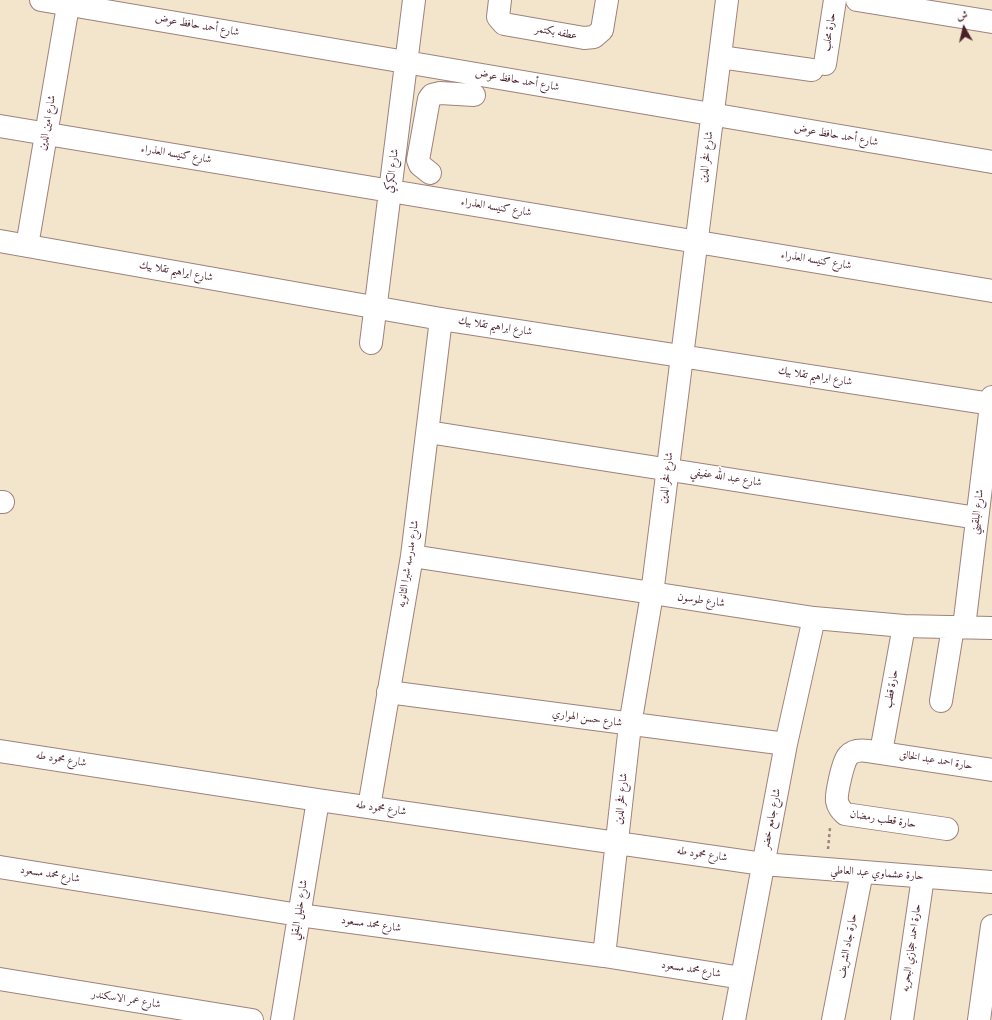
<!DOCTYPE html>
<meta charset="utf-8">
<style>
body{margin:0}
#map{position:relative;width:992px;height:1020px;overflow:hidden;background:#f3e5cc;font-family:"IM FELL English",Amiri,serif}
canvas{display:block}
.north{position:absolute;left:944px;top:8px;width:40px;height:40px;-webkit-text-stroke:3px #fff;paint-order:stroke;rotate:352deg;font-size:11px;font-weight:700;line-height:16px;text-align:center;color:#4a1f2b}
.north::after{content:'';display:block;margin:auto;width:14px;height:18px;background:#4a1f2b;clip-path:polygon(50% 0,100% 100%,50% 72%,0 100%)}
</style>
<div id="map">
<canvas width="992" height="1020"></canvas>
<div class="north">ش</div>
</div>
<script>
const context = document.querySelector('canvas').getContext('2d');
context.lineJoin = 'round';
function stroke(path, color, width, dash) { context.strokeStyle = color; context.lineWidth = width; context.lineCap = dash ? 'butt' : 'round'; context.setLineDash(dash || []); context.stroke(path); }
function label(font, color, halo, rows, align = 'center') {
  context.font = font + ' "IM FELL English",Amiri,serif'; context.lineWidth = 3; context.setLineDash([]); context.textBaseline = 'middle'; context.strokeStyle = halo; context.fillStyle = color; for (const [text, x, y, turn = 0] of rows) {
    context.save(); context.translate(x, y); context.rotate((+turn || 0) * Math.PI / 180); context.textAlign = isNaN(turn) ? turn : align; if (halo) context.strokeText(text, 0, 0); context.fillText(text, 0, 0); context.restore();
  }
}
const path = new Path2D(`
 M828,849L830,828`);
const minor = new Path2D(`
 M41,0L992,162
 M500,0L498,17L504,24L584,38L594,37L602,30L607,0
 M857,0L992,22
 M720,57L812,70
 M825,64L835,0
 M0,126L992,291
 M430,173L420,165L418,160L429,99L432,95L440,93L474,95
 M0,241L441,319L991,404
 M27,246L69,0
 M371,343L414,0
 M428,432L977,518
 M0,502H3
 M412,556L814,618L904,626L992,628
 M964,627L992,397
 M388,692L786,744
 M941,701L953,627
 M0,751L318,800L763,864L992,882
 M881,752L904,626
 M369,807L412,556L441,319
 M947,829L845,814C841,810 838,807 837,801C836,794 843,761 848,756C853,750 861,750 868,751L992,770
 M0,867L299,915L604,956L742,978
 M604,956L630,725L652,594L727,0
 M0,979L252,1020
 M282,1020L318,800
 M734,1020L786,744L814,618
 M833,1020L862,872
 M902,1020L923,877
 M979,1020L992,926`);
const streetNames = [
 ["شارع أحمد حافظ عوض",197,26,10],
 ["حارة محلب",830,32,-81],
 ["عطفه بكتمر",556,33,10],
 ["شارع أحمد حافظ عوض",517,81,10],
 ["شارع امين الدين",48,123,-80],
 ["شارع أحمد حافظ عوض",836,136,10],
 ["شارع كنيسه العذراء",176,155,9],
 ["شارع فخر الدين",707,157,-83],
 ["شارع الكركي",393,171,-83],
 ["شارع كنيسه العذراء",496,208,9],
 ["شارع كنيسه العذراء",816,261,9],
 ["شارع ابراهيم تقلا بيك",176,272,10],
 ["شارع ابراهيم تقلا بيك",495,327,9],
 ["شارع ابراهيم تقلا بيك",815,377,9],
 ["شارع فخر الدين",667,478,-83],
 ["شارع عبد الله عفيفي",726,478,9],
 ["شارع البلقيني",978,512,-83],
 ["شارع مدرسه شبرا الثانويه",409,564,-81],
 ["شارع طوسون",701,601,8],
 ["حارة قطب",892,689,-80],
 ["شارع حسن الهواري",587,719,8],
 ["شارع محمود طه",61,760,9],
 ["حارة احمد عبد الخالق",936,761,9],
 ["شارع فخر الدين",622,799,-84],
 ["شارع محمود طه",381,809,8],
 ["شارع جامع خضر",772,819,-79],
 ["حارة قطب رمضان",883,820,9],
 ["شارع محمود طه",702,855,8],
 ["حارة عشماوي عبد العاطي",877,874,4],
 ["شارع محمد مسعود",50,875,9],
 ["شارع خليل البقلي",300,910,-81],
 ["شارع محمد مسعود",371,925,8],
 ["حارة جاد الشريف",848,946,-79],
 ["حارة احمد حجازي البحريه",912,948,-82],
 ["شارع محمد مسعود",691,970,9],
 ["شارع عمر الاسكندر",126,1000,9]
];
stroke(minor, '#9e827c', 24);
stroke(path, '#9e827c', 2.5, [3, 3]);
stroke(minor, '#fff', 22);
label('11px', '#4a1f2b', '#fff', streetNames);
</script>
